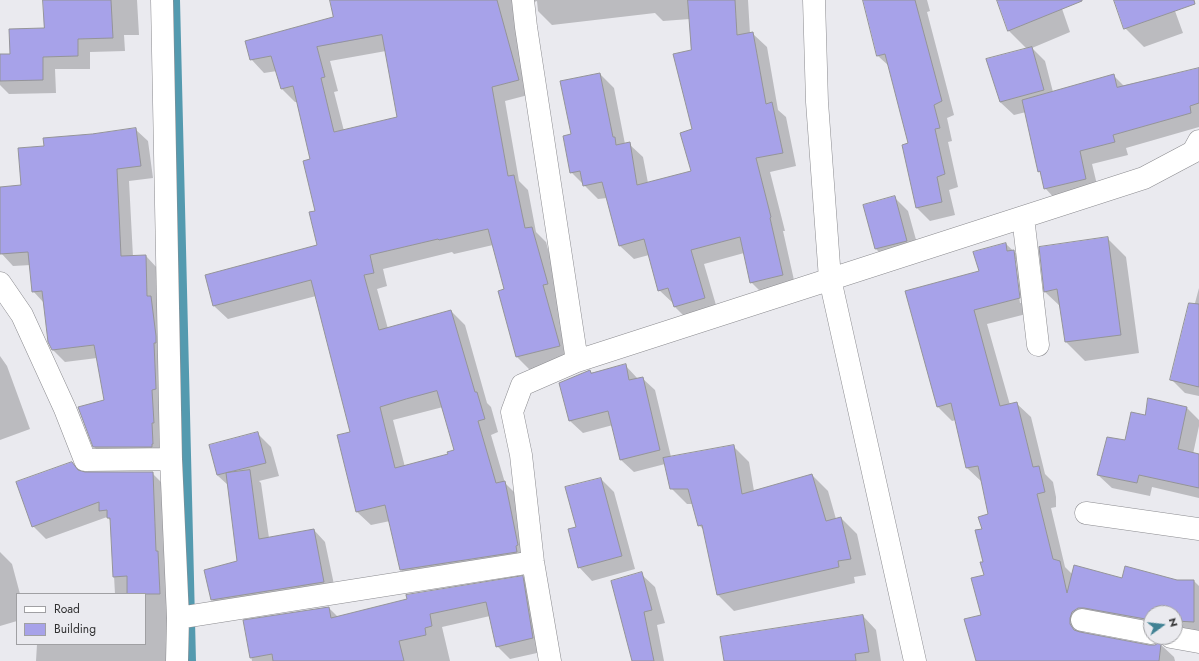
<!DOCTYPE html>
<style>
body{margin:0}
#map{position:relative;width:1199px;height:661px;overflow:hidden;background:#eaeaef;font-family:Jost,sans-serif}
canvas{display:block}
.legend{position:absolute;left:16px;top:593px;width:130px;height:52px;box-sizing:border-box;background:#eaeaef;border:1px solid #a0a0a3;margin:0;padding:5px 7px;list-style:none;font-size:12px;color:#303031}
.legend li{display:flex;align-items:center;gap:8px;height:20px}
.legend b{width:20px;border:1px solid #a0a0a3}
.north{position:absolute;left:1143px;top:605px;width:40px;height:40px;box-sizing:border-box;background:#eaeaef;border:1px solid #a0a0a3;border-radius:50%;rotate:75deg;font-size:11px;font-weight:700;line-height:16px;text-align:center;color:#303031}
.north::after{content:'';display:block;margin:auto;width:14px;height:18px;background:#418294;clip-path:polygon(50% 0,100% 100%,50% 72%,0 100%)}
</style>
<div id="map">
<canvas width="1199" height="661"></canvas>
<ul class="legend">
<li><b style="height:5px;background:#fff"></b>Road</li>
<li><b style="height:11px;background:#a7a2e9"></b>Building</li>
</ul>
<div class="north">N</div>
</div>
<script>
const context = document.querySelector('canvas').getContext('2d');
context.lineJoin = 'round';
function fillPath(path, color) { context.fillStyle = color; context.fill(path, 'evenodd'); }
function stroke(path, color, width, dash) { context.strokeStyle = color; context.lineWidth = width; context.lineCap = dash ? 'butt' : 'round'; context.setLineDash(dash || []); context.stroke(path); }
const shadow = new Path2D(`
 M44,0H137L139,35H124L125,51L90,52V69H55L56,93L9,94L0,85V55H11L45,29Z
 M331,0H748L750,34H753L767,47L778,110L786,117L796,166L770,172L785,231H783L796,289L765,296L751,282L744,253L704,264L718,312L689,321L675,307L674,304L659,290L649,255L634,259L620,246L607,198L598,199L571,172L573,135L600,74L614,88L625,144H629L643,157L648,183L692,171L693,130L692,51L690,19L663,21L655,13L552,25L538,11L537,1L529,4L525,28L515,29L532,94L505,101L519,181L528,190L536,232L546,242L559,288L573,359L531,371L517,357L500,292L505,290L493,245L454,254L452,252L383,269L387,286L377,289L388,329L451,311L465,325L487,403L491,407L498,432L491,435L505,483L518,496L532,559L415,584L401,570L390,521L371,525L357,512L352,432L316,296L228,319L214,306L318,246L311,160L298,102H295L282,89L277,71L264,73L251,59L334,18ZM386,51L398,118L344,131L334,92L338,91L330,61ZM443,407L455,451L449,455L405,467L393,420Z
 M865,0H927L930,11L927,12L954,115L947,118L952,141L948,142L958,187L949,190L955,215L930,221L917,208L910,144L889,66L878,56Z
 M998,0H1059L1070,32L1032,48L1045,61L1053,92L1113,75L1125,87L1199,69V127L1126,148L1128,155L1092,164L1099,193L1058,202L1045,188L1042,175L1039,171L1026,112L1014,115L1000,102L1027,49L1009,31Z
 M1115,0H1171L1183,33L1144,47L1125,28Z
 M135,129L148,141L153,178L129,181L133,257L146,256L158,269L165,456L107,459L94,447L105,400L97,358L65,362L52,349L44,303L33,291L31,265L13,266L1,253L0,188L22,186L45,147L92,135Z
 M894,197L908,211L920,254L889,262L876,249L864,205Z
 M1107,238L1126,257L1139,353L1085,361L1066,342L1061,307L1045,292Z
 M1006,244L1028,265L1034,312L987,324L1010,405L1016,403L1031,417L1045,474L1053,482L1056,497V507L1051,508L1065,567L1073,575L1123,579L1194,581L1199,586V635L1175,637V613H1151V631L1086,627L1084,633L1149,646H1155L1159,643L1174,657L1175,661H977L982,616L985,575L983,530L990,515L982,482L967,468L956,420L952,421L938,407L980,272L975,252ZM1014,259H1016L1021,303H1020Z
 M1199,288V396L1185,393L1171,379L1186,337Z
 M0,356L7,366L30,429L0,440Z
 M625,365L638,379L642,378L655,390L671,457L733,446L749,462L754,491L812,475L828,491L836,519L841,518L857,534L866,575L854,577L855,583L734,611L718,595L704,530L699,525L693,504H687L671,488L665,464L634,472L621,460L613,425L583,433L570,421L560,383L590,371L592,373Z
 M1149,399L1187,408L1199,420V426L1193,454L1199,455V498L1152,487L1150,496L1112,488L1098,475L1145,416Z
 M258,434L271,447L279,476L259,481L261,483L269,538L314,530L325,542L336,594L224,612L212,600L238,562L229,486L217,475Z
 M72,463L82,472L152,473L165,486L174,661H36L37,644H145V594H115L111,521L107,517L46,539L33,526Z
 M601,479L614,492L635,569L592,581L579,567L577,527Z
 M0,552L12,564L20,594H17V621L0,626Z
 M641,574L655,587L665,623L657,625L664,661H633Z
 M522,577L535,590L546,651L510,659L497,646L490,616L442,627L450,661H252L244,621L329,608L338,617Z
 M863,616L876,630L881,661H725Z`);
const stream = new Path2D(`
 M175,0L191,661`);
const building = new Path2D(`
 M43,0H111L113,38L78,39V56L43,57V80L0,81V54H10L9,29L44,28Z
 M330,0H497L519,80L492,87L508,176L514,175L525,228L532,227L548,284L543,285L560,346L516,357L498,291L504,289L488,229L439,240L438,239L370,255L374,273L364,275L379,330L451,310L475,392H477L485,419L478,421L496,483L505,481L518,545L516,546L517,552L400,570L385,505L356,512L337,435L350,432L311,280L213,306L205,275L317,245L309,212L315,211L303,161L310,159L293,86L281,89L271,56L250,60L245,41L333,17ZM382,35L397,117L334,132L321,78L325,77L317,47ZM437,391L454,450L447,452L448,454L395,468L380,407L406,399Z
 M688,0H735L737,35L753,32L766,104L772,102L783,153L756,158L771,217L770,218L783,275L750,283L740,237L691,250L705,298L674,307L668,288L658,291L644,239L619,246L602,182L583,186L580,171L570,173L563,136L571,134L560,81L600,73L613,137H615L616,145L630,142L637,185L691,171L680,133L692,129L673,54L691,50Z
 M863,0H915L942,101L934,105L940,128L935,129L945,174L937,177L942,202L916,208L902,145L908,143L885,54L877,56Z
 M997,0H1082V1L1008,31Z
 M1114,0H1194L1195,4L1124,29Z
 M1032,47L1044,90L1000,102L986,59Z
 M1199,68V103L1190,106L1191,113L1113,135L1115,142L1080,151L1086,179L1044,189L1040,171L1038,172L1022,100L1114,74L1117,87Z
 M136,128L141,166L117,169L121,256L146,255L147,296H151L156,336V343H154L156,389L152,390L154,423H152L153,444H152V447H93L78,407L104,400L94,345L52,350L48,342L42,291L32,292L28,252L0,254V187L21,185L18,148L44,146L43,138L92,134Z
 M895,196L907,241L875,249L863,205Z
 M1108,237L1121,335L1065,342L1057,289L1044,292L1039,247Z
 M1006,243L1007,251L1014,250L1020,298L974,310L1000,406L1017,402L1033,467L1039,466L1045,492L1037,494L1053,559L1060,561L1067,593L1074,565L1122,578L1125,566L1177,580H1194V622L1175,621V613H1151V620L1084,608H1078L1072,612L1070,618V624L1074,630L1080,632L1149,645H1155L1160,642L1161,644L1159,661H976L964,619L981,615L971,578L984,575L980,562H983L975,530L982,529L978,517L988,514L978,466L966,468L951,403L937,407L905,291L979,271L973,252Z
 M1189,303L1199,304V387L1170,380Z
 M626,364L629,380L643,377L660,450L620,460L608,411L569,421L559,383L590,370L591,373Z
 M1148,398L1187,407L1178,449L1199,454V488L1139,475L1137,483L1097,475L1107,437L1125,440L1131,412L1145,415Z
 M258,432L266,463L217,475L209,445Z
 M734,445L742,494L812,474L826,521L841,517L851,559L838,561L839,567L717,595L702,525L698,526L688,489H670L663,458Z
 M72,462L78,470L85,472H153L156,551H158L160,594H127V576L113,577L110,518H107V510L99,511V502L32,527L16,482Z
 M250,470L259,539L314,529L324,582L211,600L204,570L237,561L226,473Z
 M601,478L622,556L578,568L568,529L576,527L565,487Z
 M642,572L652,610L644,612L654,661H632L611,581Z
 M523,576L533,638L496,647L486,602L430,614L432,626L425,628L426,635L399,641L404,661H273L272,654L250,658L243,620L329,607L331,618L407,599L406,595Z
 M863,615L869,652L855,654L856,661H724L720,637Z`);
const minor = new Path2D(`
 M162,0L171,459L178,618L177,661
 M523,0L526,27L577,361
 M814,0L817,102L830,279L915,661
 M1023,217L1038,345
 M0,283L22,315L65,409L85,460L171,459
 M1086,513L1199,529
 M178,618L533,562
 M1082,620L1151,633
 M1171,637L1199,642
 M550,661L533,562L521,455L512,412L522,385L577,361L1144,178L1193,152L1199,141`);
fillPath(shadow, '#0003');
stroke(stream, '#549aaf', 10);
fillPath(building, '#a7a2e9');
stroke(building, '#949498', 1);
stroke(minor, '#8b8b8f', 23);
stroke(minor, '#fff', 22);
</script>
